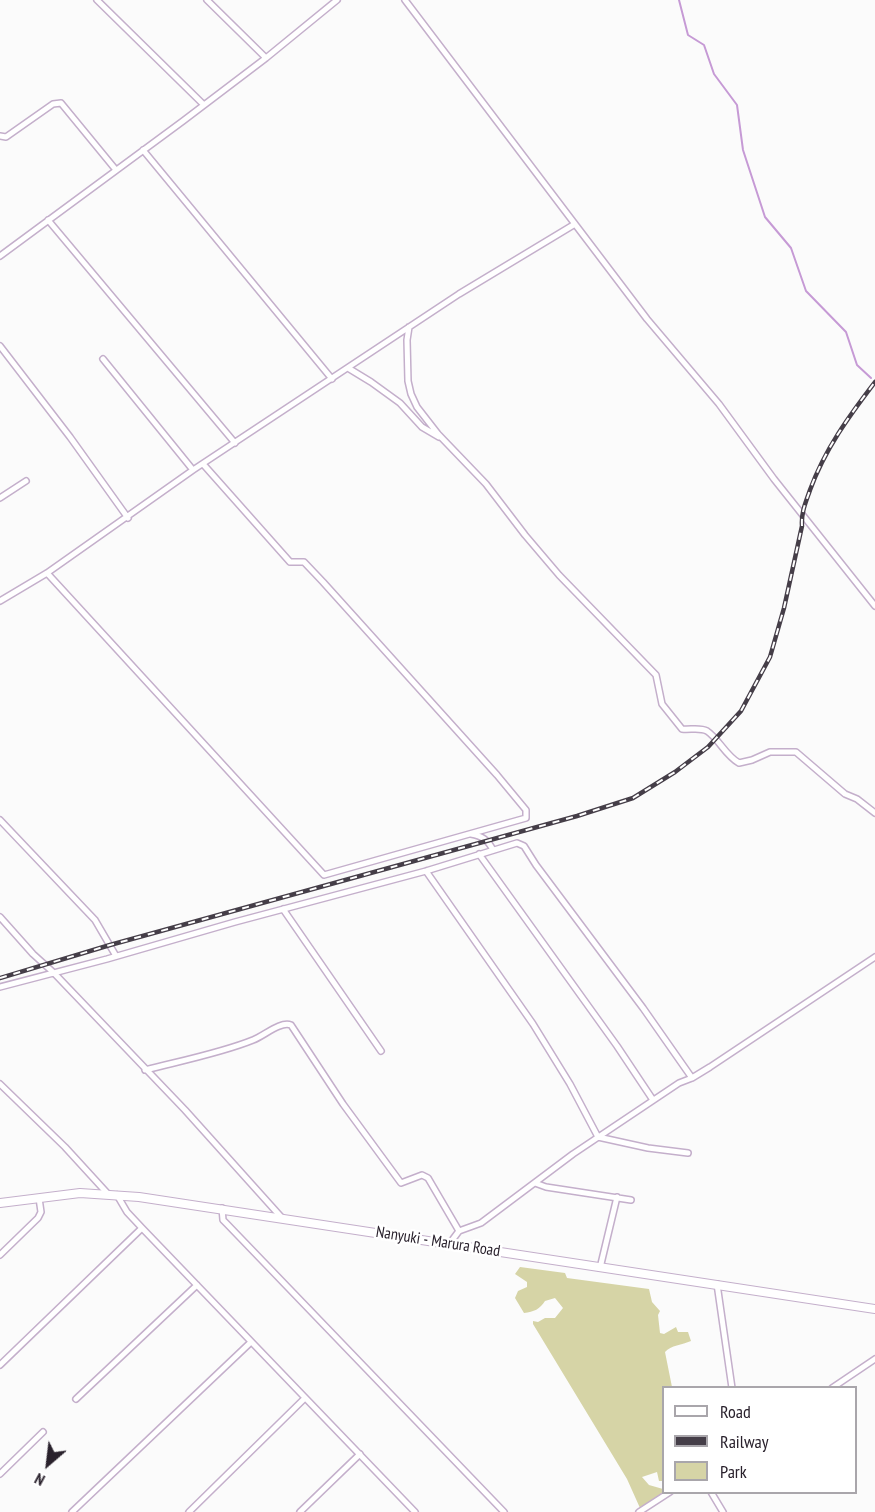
<!DOCTYPE html>
<style>
body{margin:0}
#map{position:relative;width:875px;height:1512px;overflow:hidden;background:#fbfbfb;font-family:"PT Sans Narrow",sans-serif}
canvas{display:block}
.legend{position:absolute;left:662px;top:1386px;width:195px;height:108px;box-sizing:border-box;background:#fff;border:2px solid #a9a6ab;margin:0;padding:8px 10px;list-style:none;font-size:18px;color:#29212c}
.legend li{display:flex;align-items:center;gap:12px;height:30px}
.legend b{width:30px;border:2px solid #a9a6ab}
.north{position:absolute;left:18px;top:1434px;width:60px;height:60px;-webkit-text-stroke:4px #fff;paint-order:stroke;rotate:208deg;font-size:16px;font-weight:700;line-height:24px;text-align:center;color:#29212c}
.north::after{content:'';display:block;margin:auto;width:21px;height:27px;background:#29212c;clip-path:polygon(50% 0,100% 100%,50% 72%,0 100%)}
</style>
<div id="map">
<canvas width="875" height="1512"></canvas>
<ul class="legend">
<li><b style="height:8px;background:#fff"></b>Road</li>
<li><b style="height:8px;background:#453e48"></b>Railway</li>
<li><b style="height:16px;background:#d6d4a6"></b>Park</li>
</ul>
<div class="north">N</div>
</div>
<script>
const context = document.querySelector('canvas').getContext('2d');
context.lineJoin = 'round';
function fillPath(path, color) { context.fillStyle = color; context.fill(path, 'evenodd'); }
function stroke(path, color, width, dash) { context.strokeStyle = color; context.lineWidth = width; context.lineCap = dash ? 'butt' : 'round'; context.setLineDash(dash || []); context.stroke(path); }
function label(font, color, halo, rows, align = 'center') {
  context.font = font + ' "PT Sans Narrow",sans-serif'; context.lineWidth = 5; context.setLineDash([]); context.textBaseline = 'middle'; context.strokeStyle = halo; context.fillStyle = color; for (const [text, x, y, turn = 0] of rows) {
    context.save(); context.translate(x, y); context.rotate((+turn || 0) * Math.PI / 180); context.textAlign = isNaN(turn) ? turn : align; if (halo) context.strokeText(text, 0, 0); context.fillText(text, 0, 0); context.restore();
  }
}
const green = new Path2D(`
 M520,1267L565,1273L567,1278L649,1289L652,1302L660,1311L658,1315L660,1333L664,1334L676,1327L678,1332H688L691,1341C682,1345 671,1345 665,1352L672,1387L664,1388L663,1481H659L657,1472L642,1477L649,1485L663,1489L664,1493L640,1508L627,1479L533,1324V1321L538,1322L545,1318H555L563,1308L555,1298L545,1301C540,1309 534,1312 524,1313L515,1298L518,1291L527,1287V1282L515,1274Z`);
const stream = new Path2D(`
 M679,0L688,35L704,45L714,74L737,105L743,150L765,217L791,248L806,291L846,332L857,365L871,378`);
const street = new Path2D(`
 M97,0L204,105
 M207,0L266,58
 M405,0L647,319L719,404L774,479L875,606
 M0,136L6,137L53,104L61,103L116,170
 M143,150L332,379
 M48,220L235,443
 M0,256L183,121L266,58L337,0
 M409,327L407,340L408,381L411,394L417,407L438,434L486,484L525,535L559,575L656,675L662,704L682,729C690,730 700,727 707,731C719,739 725,755 739,763L752,760L770,752H796L845,794L857,799L875,813
 M0,346L70,437L128,518
 M103,359L193,470
 M348,368L371,382L400,403L422,427L439,437
 M0,498L26,481
 M47,573L324,875L526,818V810L497,775L323,582L304,562H290L203,464
 M0,601L47,573L193,470L459,294L575,224
 M0,820L95,920L116,956
 M471,834C482,836 488,840 493,850
 M479,854L617,1046L653,1100
 M426,871L533,1024L570,1084L598,1137L648,1148L688,1153
 M283,909L381,1051
 M0,917L33,954L54,973L185,1110L282,1218
 M0,987L107,959L235,922L426,871L517,843L524,846L536,865L643,1008L692,1078
 M145,1070C180,1061 221,1053 253,1040C264,1036 280,1021 291,1025L343,1104L401,1183L422,1175L428,1178L459,1231
 M0,1084L65,1147L108,1194
 M535,1183L546,1187L631,1200
 M117,1195L127,1212L142,1228L415,1512
 M222,1208L223,1220L227,1224L504,1512
 M450,1243L459,1231L481,1223L573,1154L679,1083L692,1078L710,1067L875,957
 M0,1255L38,1218L41,1212L39,1198
 M600,1268L617,1197
 M717,1284L732,1388
 M0,1365L142,1228
 M832,1388L875,1359
 M76,1399L197,1285
 M0,1474L43,1432
 M711,1492L723,1512
 M72,1512L251,1342
 M189,1512L305,1398
 M300,1512L360,1454
 M639,1512L670,1492`);
const secondary = new Path2D(`
 M0,1203L80,1193L139,1197L875,1309`);
const rail = new Path2D(`
 M0,978L110,945L577,816L633,798L675,772L708,747L741,711L770,657L784,608L802,526C801,512 806,502 810,490C825,449 849,416 875,382`);
const streetNames = [
 ["Nanyuki - Marura Road",438,1242,9]
];
fillPath(green, '#d6d4a6');
stroke(stream, '#c69ad5', 2);
stroke(street, '#c4afcb', 8);
stroke(secondary, '#c4afcb', 10);
stroke(street, '#fff', 5);
stroke(secondary, '#fff', 8);
stroke(rail, '#453e48', 4.5);
stroke(rail, '#fff', 2, [7]);
label('16px', '#29212c', '#fff', streetNames);
</script>
